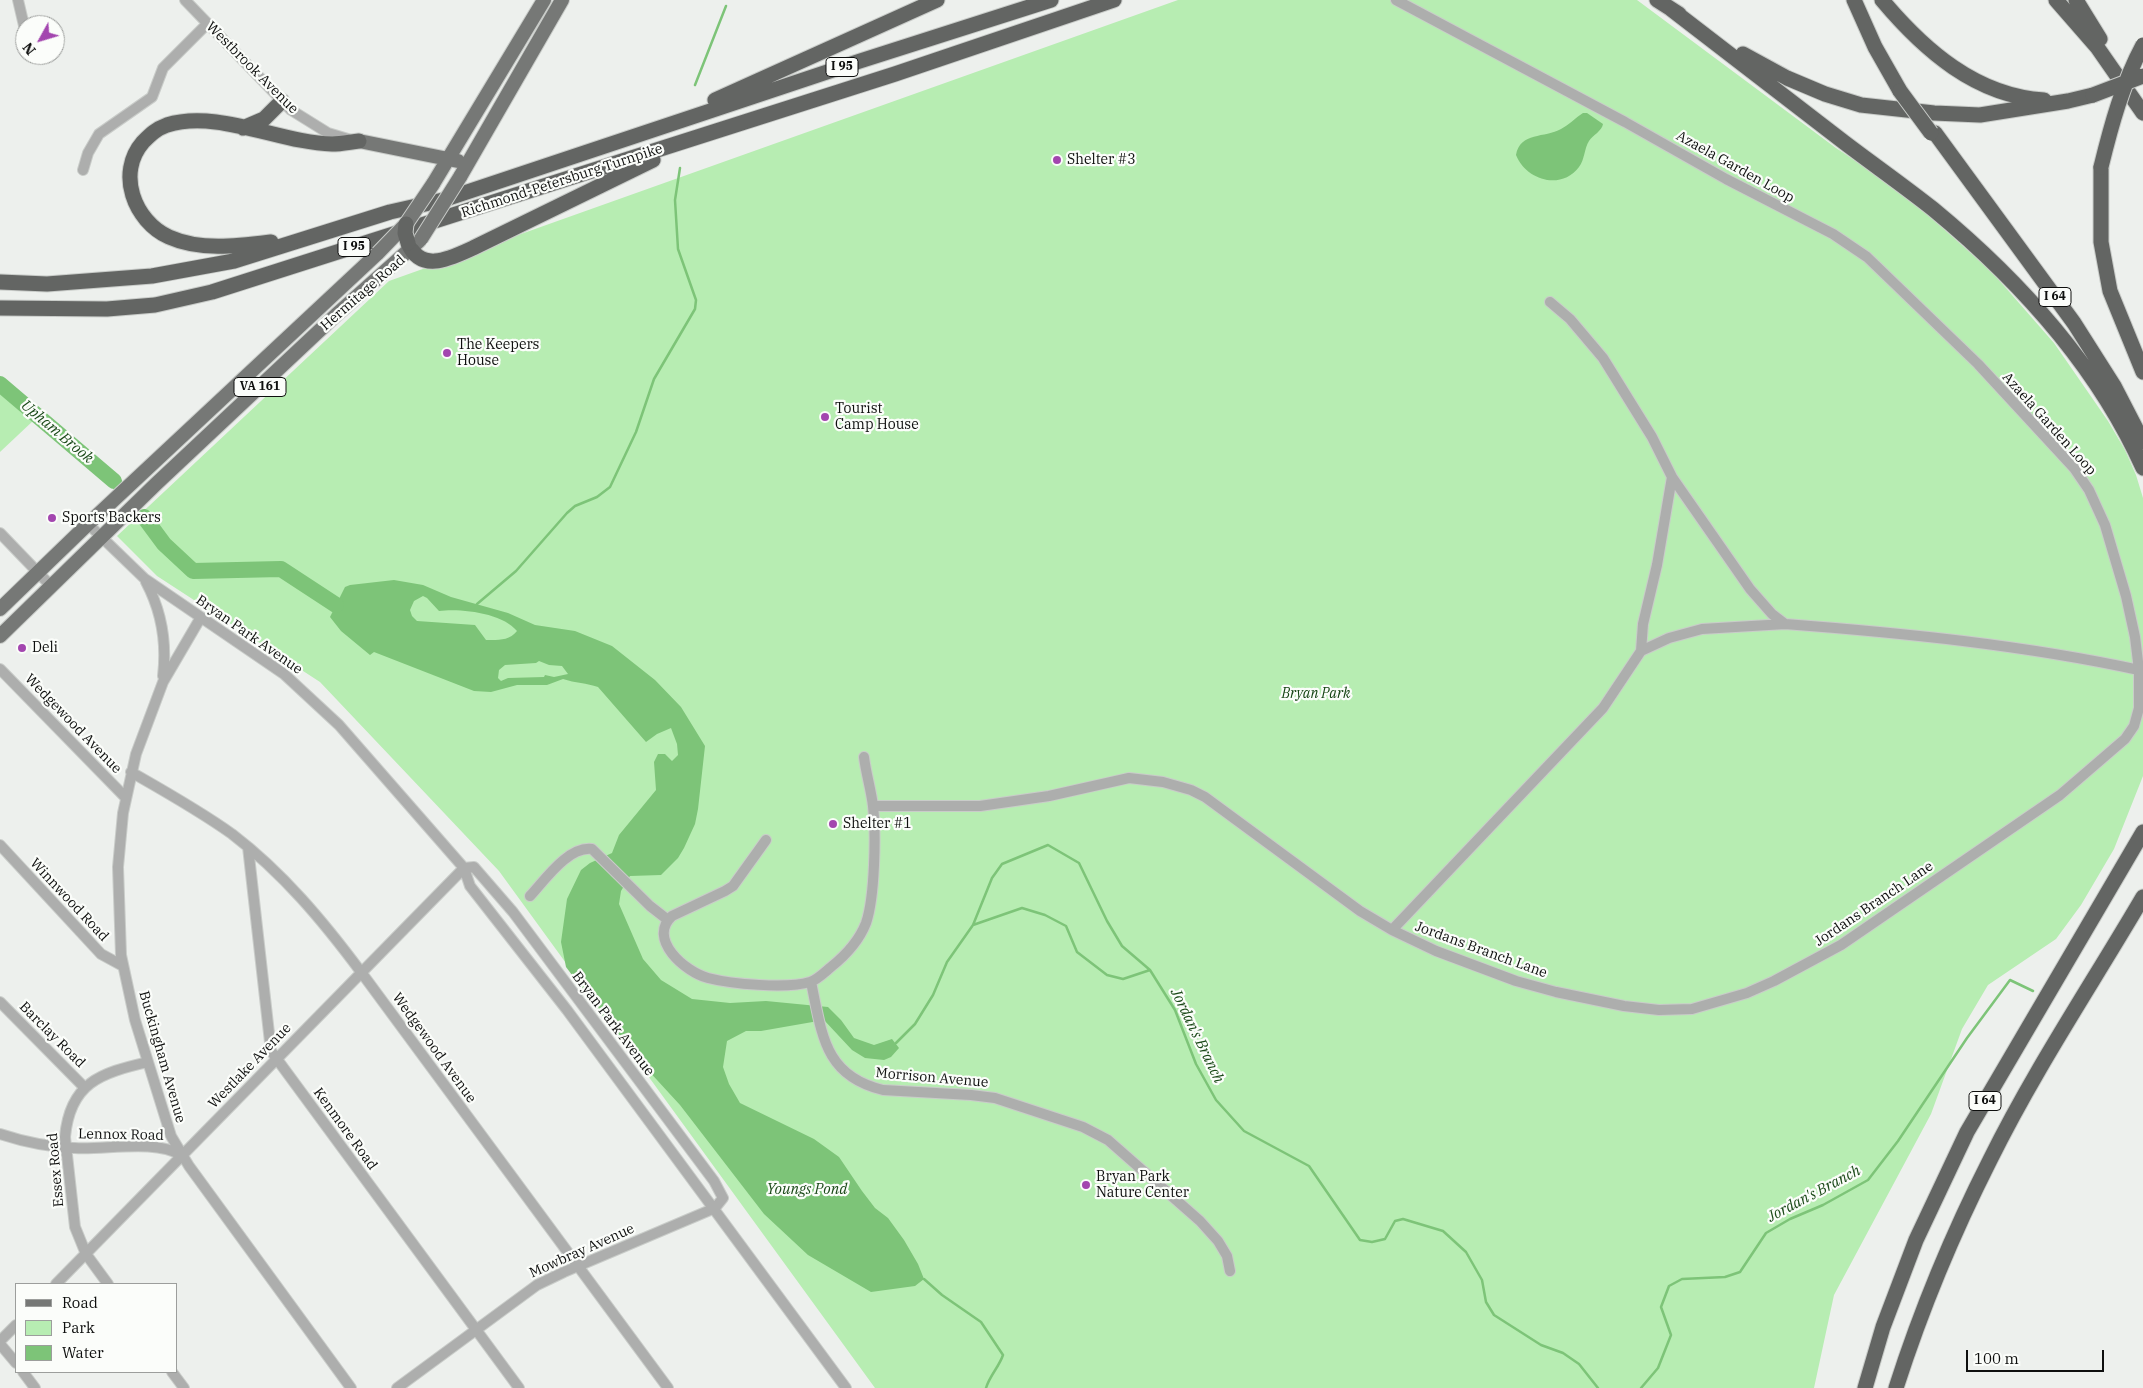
<!DOCTYPE html>
<style>
body{margin:0}
#map{position:relative;width:2143px;height:1388px;overflow:hidden;background:#edf0ed;font-family:"IBM Plex Serif",serif}
canvas{display:block}
.legend{position:absolute;left:15px;top:1283px;width:162px;height:90px;box-sizing:border-box;background:#fbfdfa;border:1px solid #9c9e9c;margin:0;padding:6px 9px;list-style:none;font-size:15px;color:#0e0f0e}
.legend li{display:flex;align-items:center;gap:10px;height:25px}
.legend b{width:25px;border:1px solid #9c9e9c}
.north{position:absolute;left:15px;top:15px;width:50px;height:50px;box-sizing:border-box;background:#fbfdfa;border:1px solid #9c9e9c;border-radius:50%;rotate:231deg;font-size:14px;font-weight:700;line-height:20px;text-align:center;color:#0e0f0e}
.north::after{content:'';display:block;margin:auto;width:18px;height:22px;background:#a346af;clip-path:polygon(50% 0,100% 100%,50% 72%,0 100%)}
.scale{position:absolute;left:1966px;top:1350px;width:138px;height:22px;box-sizing:border-box;border:2px solid #0e0f0e;border-top:0;padding-left:6px;font-size:15px;line-height:18px;white-space:nowrap;color:#0e0f0e;-webkit-text-stroke:4px #fbfdfa;paint-order:stroke}
</style>
<div id="map">
<canvas width="2143" height="1388"></canvas>
<ul class="legend">
<li><b style="height:6px;background:#767876"></b>Road</li>
<li><b style="height:14px;background:#b7edb2"></b>Park</li>
<li><b style="height:14px;background:#7dc478"></b>Water</li>
</ul>
<div class="north">N</div>
<div class="scale">100 m</div>
</div>
<script>
const context = document.querySelector('canvas').getContext('2d');
context.lineJoin = 'round';
function fillPath(path, color) { context.fillStyle = color; context.fill(path, 'evenodd'); }
function stroke(path, color, width, dash) { context.strokeStyle = color; context.lineWidth = width; context.lineCap = dash ? 'butt' : 'round'; context.setLineDash(dash || []); context.stroke(path); }
function label(font, color, halo, rows, align = 'center') {
  context.font = font + ' "IBM Plex Serif",serif'; context.lineWidth = 4.5; context.setLineDash([]); context.textBaseline = 'middle'; context.strokeStyle = halo; context.fillStyle = color; for (const [text, x, y, turn = 0] of rows) {
    context.save(); context.translate(x, y); context.rotate((+turn || 0) * Math.PI / 180); context.textAlign = isNaN(turn) ? turn : align; if (halo) context.strokeText(text, 0, 0); context.fillText(text, 0, 0); context.restore();
  }
}
const green = new Path2D(`
 M1178,0H1637L1836,148L1877,175L1919,207L1991,271L2054,343L2108,421L2125,450L2136,475L2143,498V776L2114,849L2081,905L2056,939L1988,985L1962,1029L1931,1114L1834,1295L1814,1388H875L499,871L320,682L157,576L117,536L389,281Z
 M0,393L34,420L0,452Z`);
const water = new Path2D(`
 M1583,113H1587L1603,124C1602,131 1593,135 1589,141C1584,149 1585,159 1579,167C1561,191 1526,180 1516,155C1520,132 1545,138 1561,129C1569,125 1575,118 1583,113Z
 M394,580L423,585L451,597L508,613L535,625L575,631L612,646L655,680L681,707L705,746L698,809L695,824L684,848L678,858L661,875L630,876L621,891L619,904L643,959L661,980L692,999L730,1003L766,1001L828,1007L841,1020L854,1038L874,1045L892,1039L899,1048L891,1057L884,1060L865,1058L852,1050L824,1020L761,1031H746L727,1041L723,1067L729,1084L740,1103L814,1139L839,1157L862,1191L875,1208L888,1218L904,1240L918,1264L924,1279L915,1286L871,1292L808,1255L764,1214L680,1105L623,1043L566,967L561,942L567,899L581,870L590,863L612,853L619,835L656,790L654,762L658,754H665L672,761L678,755L677,744L671,728L657,734L646,742L598,687C587,683 575,683 563,679L547,685H517L491,692L474,691L374,652L370,655L341,631L330,617L345,587L350,585ZM423,596L427,598L439,611C460,608 503,613 517,631C509,641 498,640 486,640L475,625L417,621L412,616L410,610L414,601ZM539,661L549,665L562,666L568,674L554,677L545,675L544,677L508,678L501,681L498,678L499,670L505,665L536,663Z`);
const stream = new Path2D(`
 M695,85L726,6
 M477,604L516,571L567,513L575,506L597,497L610,487L636,432L654,379L695,309L696,300L678,249L675,200L680,168
 M973,925L1022,908L1045,915L1066,926L1077,952L1107,975L1123,979L1150,970
 M896,1043L915,1024L933,995L947,962L973,925L992,878L1002,864L1048,845L1079,863L1107,921L1122,946L1150,970L1175,1010L1196,1064L1216,1100L1244,1131L1309,1166L1360,1240L1372,1242L1385,1239L1395,1221L1403,1219L1443,1231L1466,1252L1482,1280L1486,1302L1494,1315L1541,1345L1563,1353L1579,1364L1598,1388
 M924,1279L942,1295L981,1322L1003,1355C999,1367 990,1375 986,1388
 M1641,1388L1658,1368L1671,1335L1661,1307L1669,1286L1682,1279L1725,1277L1740,1272L1766,1233L1790,1219L1823,1205L1868,1180L1898,1141L1967,1038L2010,980L2033,991`);
const river = new Path2D(`
 M0,384L114,481
 M144,517L164,544L193,571L281,569L336,605`);
const minor = new Path2D(`
 M18,0L25,30
 M185,0L291,110L328,133L348,139
 M1396,0L1625,122L1726,179L1833,234L1867,257L1978,364L2074,468L2089,490L2105,525L2126,596L2135,637L2139,670C2023,645 1904,633 1785,624L1772,614L1750,589L1672,477L1652,437L1603,358L1570,319L1550,302
 M83,170L88,153L99,134L152,97L163,68L207,24
 M88,524L145,579L284,674L339,725L464,868L470,886L567,1010L846,1388
 M0,533L51,586
 M146,582C162,612 167,642 163,676
 M201,617L163,682L136,754L123,813L118,867L121,955L135,1020L171,1136L189,1166L351,1388
 M1641,651L1643,624L1657,565L1672,477
 M0,669L126,798
 M131,772C166,792 200,811 232,834C283,873 323,921 361,972L668,1388
 M873,806H980L1049,796L1129,778L1163,782L1191,790L1205,797L1360,911L1392,930L1436,951L1516,981L1556,992L1624,1006L1659,1010L1692,1009L1747,993L1774,981L1841,945L2060,795L2125,739L2134,726L2139,708V670
 M766,840L733,886L725,891L672,916C647,939 685,972 708,978C731,984 787,989 810,982C817,980 825,972 831,967C846,955 859,941 866,923C875,897 876,833 873,806C871,789 866,774 864,757
 M0,845L101,954L123,966
 M248,847L271,1051L519,1388
 M530,896C545,880 568,846 592,849L650,906L668,920
 M1392,930L1603,708L1641,651L1669,638L1702,629L1785,624
 M811,982C822,1034 824,1076 883,1090L971,1095L995,1098L1083,1127L1108,1140L1200,1221L1218,1241L1227,1256L1230,1271
 M0,1002L84,1087
 M0,1134C24,1142 49,1147 75,1148C106,1150 155,1139 181,1155
 M56,1284L464,868
 M108,1284L86,1254L75,1227L65,1137C70,1083 100,1073 148,1062
 M0,1341L16,1325
 M0,1344L16,1363
 M23,1372L35,1388
 M172,1372L184,1388
 M397,1388L537,1285L564,1272L715,1208L723,1198L714,1181L513,912L474,867L464,868`);
const major = new Path2D(`
 M359,141L458,161
 M460,177L562,0
 M433,184L544,0
 M0,609L88,524L378,253
 M0,636L157,483L336,315L419,241`);
const highway = new Path2D(`
 M1657,0L1679,14
 M1854,0L1875,47L1900,91
 M1882,0C1924,50 1976,96 2044,100
 M2056,0L2097,47L2143,113
 M2076,0L2100,39
 M1671,9C1729,54 1787,98 1845,143C1874,165 1904,186 1933,209C2019,280 2097,365 2143,468
 M1743,54L1787,78L1825,94L1861,105L1934,113L1980,115L2068,101L2093,95
 M715,100L937,0
 M243,128L264,119L282,101
 M1935,133L2074,323L2114,386L2143,442
 M2101,167V242L2110,291L2143,372
 M271,242C238,246 200,251 169,237C134,221 116,173 143,142C151,134 156,129 167,125C217,109 281,143 332,144C341,144 350,142 359,141
 M408,243C421,274 451,258 473,248L653,160
 M0,282L47,284L152,276L234,261L390,212L443,200L860,61L1051,0
 M0,308L107,309L155,305L212,292L895,74L1114,0
 M1865,1388L1883,1327L1916,1240L1967,1132L2143,832
 M1896,1388C1921,1310 1953,1233 1990,1160C2035,1069 2092,984 2143,897`);
const majorBridge = new Path2D(`
 M421,239L460,177
 M378,253L406,224L433,184`);
const highwayBridge = new Path2D(`
 M1900,91L1931,133
 M2093,95L2143,76
 M2101,167C2111,126 2123,82 2143,45
 M406,224L405,233L408,243`);
const markers = [
 [1057,160,5,"#a346af"],
 [447,353,5,"#a346af"],
 [825,417,5,"#a346af"],
 [52,518,5,"#a346af"],
 [22,648,5,"#a346af"],
 [833,824,5,"#a346af"],
 [1086,1185,5,"#a346af"]
];
const shields = [
 [842,67,32],
 [354,247,32],
 [2055,297,32],
 [260,387,52],
 [1985,1101,32]
];
const shieldNames = [
 ["I 95",842,67],
 ["I 95",354,247],
 ["I 64",2055,297],
 ["VA 161",260,387],
 ["I 64",1985,1101]
];
const streetNames = [
 ["Westbrook Avenue",252,68,45],
 ["Azaela Garden Loop",1735,167,29],
 ["Richmond-Petersburg Turnpike",562,181,-18],
 ["Hermitage Road",363,293,-41],
 ["Azaela Garden Loop",2049,424,48],
 ["Bryan Park Avenue",249,635,35],
 ["Wedgewood Avenue",73,724,46],
 ["Winnwood Road",69,900,47],
 ["Jordans Branch Lane",1874,904,-34],
 ["Jordans Branch Lane",1481,950,20],
 ["Bryan Park Avenue",613,1024,53],
 ["Barclay Road",52,1035,45],
 ["Wedgewood Avenue",434,1048,54],
 ["Buckingham Avenue",162,1057,74],
 ["Westlake Avenue",250,1066,-46],
 ["Morrison Avenue",932,1078,5],
 ["Kenmore Road",345,1129,54],
 ["Lennox Road",121,1135,1],
 ["Essex Road",56,1170,-95],
 ["Mowbray Avenue",582,1251,-24]
];
const poiNames = [
 ["Shelter #3",1067,160],
 ["The Keepers",457,345],
 ["House",457,361],
 ["Tourist",835,409],
 ["Camp House",835,425],
 ["Sports Backers",62,518],
 ["Deli",32,648],
 ["Shelter #1",843,824],
 ["Bryan Park",1096,1177],
 ["Nature Center",1096,1193]
];
const parkNames = [
 ["Bryan Park",1316,694]
];
const waterNames = [
 ["Upham Brook",57,432,40],
 ["Jordan's Branch",1197,1036,64],
 ["Youngs Pond",807,1190],
 ["Jordan's Branch",1814,1194,-28]
];
fillPath(green, '#b7edb2');
fillPath(water, '#7dc478');
stroke(stream, '#7dc478', 2.5);
stroke(river, '#7dc478', 16);
stroke(minor, '#c9ccc9', 12);
stroke(major, '#c9ccc9', 16);
stroke(highway, '#c9ccc9', 17);
stroke(minor, '#adaead', 10);
stroke(major, '#767876', 14);
stroke(highway, '#636563', 15);
stroke(majorBridge, '#c9ccc9', 16, []);
stroke(highwayBridge, '#c9ccc9', 17, []);
stroke(majorBridge, '#767876', 14);
stroke(highwayBridge, '#636563', 15);
for (const [x, y, r, color] of markers) { const dot = new Path2D(); dot.arc(x, y, r, 0, 2 * Math.PI); context.fillStyle = color; context.fill(dot); stroke(dot, '#fbfdfa', 2); }
for (const [x, y, w] of shields) { const box = new Path2D(); box.roundRect(x - w / 2, y - 9.5, w, 19, 4); context.fillStyle = '#fbfdfa'; context.fill(box); stroke(box, '#0e0f0e', 1); }
label('bold 12px', '#0e0f0e', null, shieldNames);
label('14px', '#0e0f0e', '#fbfdfa', streetNames);
label('14px', '#0e0f0e', '#fbfdfa', poiNames, 'left');
label('italic 14px', '#134311', '#fbfdfa', parkNames);
label('italic 15px', '#1a4918', '#fbfdfa', waterNames);
</script>
